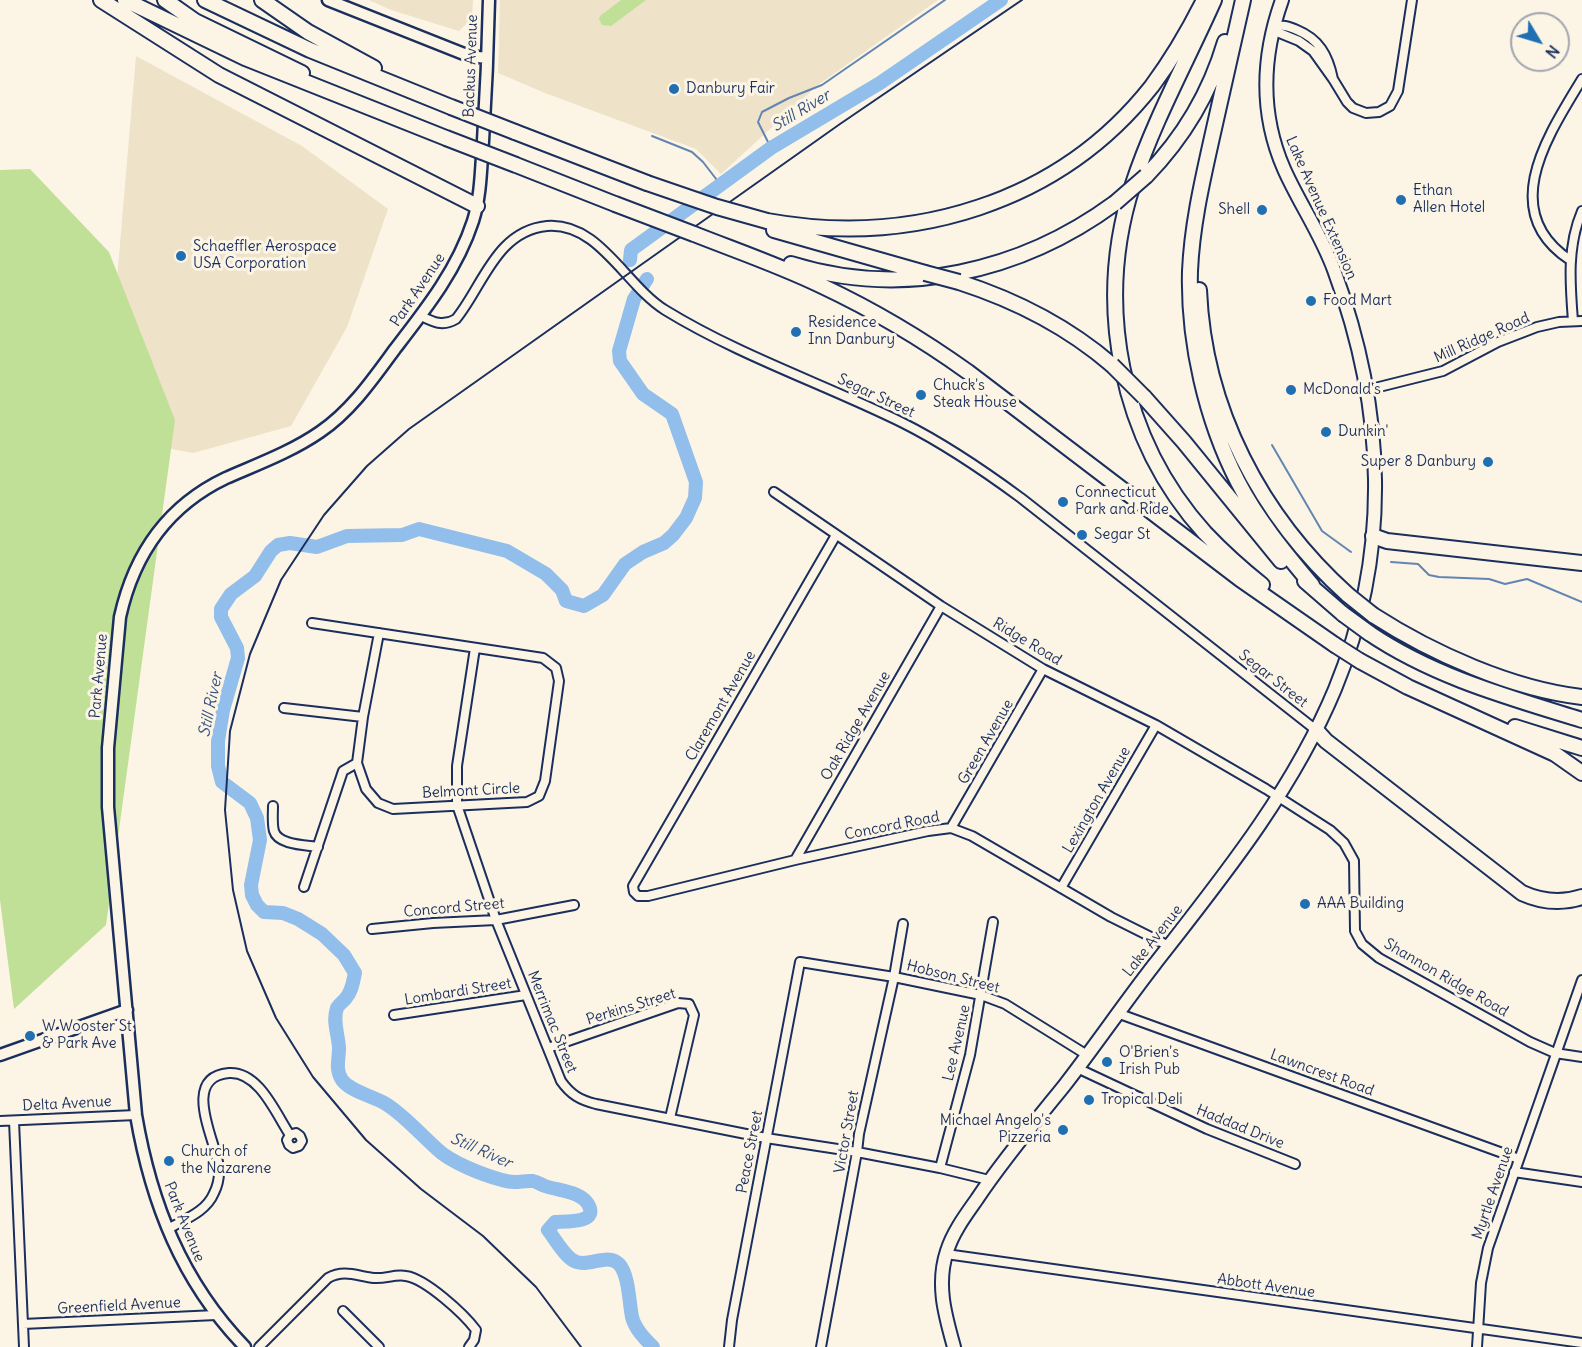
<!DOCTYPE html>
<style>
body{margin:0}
#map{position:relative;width:1582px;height:1347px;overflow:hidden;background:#fcf5e5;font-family:Delius,sans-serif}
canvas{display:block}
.north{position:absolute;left:1510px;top:12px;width:60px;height:60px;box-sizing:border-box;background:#fcf5e5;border:2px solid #a2a6af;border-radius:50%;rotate:128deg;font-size:16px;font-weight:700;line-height:24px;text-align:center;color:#1b2f5e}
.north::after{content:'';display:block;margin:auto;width:21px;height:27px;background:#1f6fb2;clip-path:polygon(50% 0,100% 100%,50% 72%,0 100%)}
</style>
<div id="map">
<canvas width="1582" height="1347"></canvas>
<div class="north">N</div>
</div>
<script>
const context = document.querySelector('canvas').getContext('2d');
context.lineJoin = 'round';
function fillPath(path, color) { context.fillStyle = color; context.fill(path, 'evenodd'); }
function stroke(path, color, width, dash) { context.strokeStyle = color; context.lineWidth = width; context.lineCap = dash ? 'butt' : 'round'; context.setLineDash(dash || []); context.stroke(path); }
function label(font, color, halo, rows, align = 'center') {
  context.font = font + ' Delius,sans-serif'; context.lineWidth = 6; context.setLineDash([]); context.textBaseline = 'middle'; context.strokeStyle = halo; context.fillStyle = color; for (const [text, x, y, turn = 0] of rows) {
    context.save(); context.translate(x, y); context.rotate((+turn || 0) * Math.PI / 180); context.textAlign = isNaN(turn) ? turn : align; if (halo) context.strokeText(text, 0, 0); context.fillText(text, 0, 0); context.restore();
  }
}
const built = new Path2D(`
 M369,0H473L472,18L459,31L391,10Z
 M500,0H938L818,85L721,174L696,149L545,93L498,73Z
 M136,56L302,146L388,209L347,327L291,426L193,453L66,429L111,350Z`);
const green = new Path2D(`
 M621,0H646L611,26L602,25L599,19L600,16Z
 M30,169L109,252L175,420L106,925L14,1009L0,900V170Z`);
const stream = new Path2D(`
 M652,136L692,152L703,162L720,184
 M771,148L758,122L762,112L789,98L822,85L945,0
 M1272,445L1322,531L1351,552
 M1391,562L1418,564L1429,575L1439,577L1489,579L1505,584L1527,579L1582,602`);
const river = new Path2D(`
 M630,260L631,250L771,148L880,83L1001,0
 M647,279L634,299L619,351L620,361L643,394L672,414L696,482L695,498L686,518L673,535L664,543L643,552L625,564L603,595L584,606L566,601L562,590L546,574L507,551L419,529L402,535L347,536L317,547L290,543L278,545L271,551L255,576L231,594L221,609V617L237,648L238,658L223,710L218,741V766L222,782L250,803L257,818L260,840L251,885L252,895L257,905L264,912L283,913L298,919L322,934L344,955L355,973C353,982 352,991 346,998C343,1002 339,1004 337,1008C332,1022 339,1036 339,1049C339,1060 335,1069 342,1080C351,1092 373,1096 386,1104C405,1116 420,1134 437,1149C450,1162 483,1175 502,1180C517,1185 520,1180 533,1181C538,1182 541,1185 545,1186C559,1191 582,1191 589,1206C598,1224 563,1221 555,1222L548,1230C555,1239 562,1252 571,1259C586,1271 606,1251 619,1264C629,1275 629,1302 632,1317C635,1329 645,1339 653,1347`);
const street = new Path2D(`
 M1333,79C1328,55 1319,39 1297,30C1288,26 1282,24 1273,28L1277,32L1299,41L1313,51L1333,79L1347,102L1353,108L1366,113L1379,112L1390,106L1398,91L1412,0
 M1570,260C1496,211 1549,134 1582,79
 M421,316C433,322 443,327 456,319C483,286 496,231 547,226C599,222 625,285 665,310C740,356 824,384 903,423C945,444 983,470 1021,498L1316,730
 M1573,321C1570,283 1567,246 1582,211
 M1367,390L1443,371L1498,342L1537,327L1559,322L1582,321
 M774,492L941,606L1043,669L1156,725L1266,789L1330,830L1344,843L1354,861L1355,931L1362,944L1379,958L1530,1042L1555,1053L1582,1057
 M836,535L633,886L634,892L638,896H648L795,860L928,831L951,828L972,836L1111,917L1169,946
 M312,623L543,658L556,668L559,681L545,781L539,796L527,802L393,809L378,803L366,789L357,763L363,717L379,633
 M475,648L457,766V805L496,920L561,1081C571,1095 580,1100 596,1104L766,1138L857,1152L940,1168L989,1180
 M284,708L363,717
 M273,806C273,813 272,824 274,831C278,845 306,845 318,847
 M951,828L1043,669
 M795,860L941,606
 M304,887L343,771L357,763
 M1061,888L1156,725
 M372,929L433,923L496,920L574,905
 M1117,1013L1519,1159
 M394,1015L526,995
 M548,1048L678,1003L689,1004L694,1015L670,1118
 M1077,1068L1207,1129L1295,1164
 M0,1121L136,1115
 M14,1121L24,1347
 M940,1168L970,1055L993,922
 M1514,1172L1582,1182
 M168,1229C185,1219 206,1212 214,1193C219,1183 220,1172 218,1162C213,1136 182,1077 229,1073C259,1071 276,1114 290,1135L287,1140L289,1145L293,1148L299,1146L302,1141L300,1136L296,1133L290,1135
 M946,1254L1582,1343
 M343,1311L379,1347
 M23,1324L216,1315
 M259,1347L328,1278C344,1269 357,1276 374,1278C385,1279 395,1274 406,1276C426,1279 464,1314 476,1330L474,1340L469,1347
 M729,1347L732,1320L800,962L894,977L981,995L1005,1004L1087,1055
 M821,1347L857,1152L859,1134L894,977L903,924
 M1477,1347L1481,1283L1488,1248L1582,980`);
const secondary = new Path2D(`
 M328,0L469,56L487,58
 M0,1055L127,1010
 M245,1347C182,1282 151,1203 136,1115L108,807V748L120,617C134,554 167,506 226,478C258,464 291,452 320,432C351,411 373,379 395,349C426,309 457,270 473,221C481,196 481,167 483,141C486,94 488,47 489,0`);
const primary = new Path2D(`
 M954,1347C945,1315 936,1284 947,1251C953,1232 965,1216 977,1199C1003,1160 1034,1123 1064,1086C1095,1046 1123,1005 1154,965C1222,878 1292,792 1335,689C1392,551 1385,408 1334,270C1321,234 1299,203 1284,169C1260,114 1262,56 1282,0`);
const highway = new Path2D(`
 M101,0L219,75L477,206
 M125,0L245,58L446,138
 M165,0L195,21L302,73
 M205,0L310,50L451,107
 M262,0L308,32L374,68
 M1214,0C1187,61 1154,120 1133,184C1094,304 1120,439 1205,533C1223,552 1242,569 1262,585
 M1243,0C1233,44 1223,88 1213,133C1203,178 1192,224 1190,271C1188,341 1206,420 1238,482C1257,519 1285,553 1312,585
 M515,132L647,183
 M516,165L615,204
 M1146,176C1184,137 1210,93 1225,42
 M767,221C911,247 1059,204 1152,86C1172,59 1189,30 1204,0
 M774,230L925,273
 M694,234C737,251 781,266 822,286C873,310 922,339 968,372L1240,579L1335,645
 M791,264C903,299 1021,272 1115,203
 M959,282C1015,300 1068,327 1112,365
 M1199,290C1204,409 1261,517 1348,595
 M1144,397L1184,442L1281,561
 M1373,536L1387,541L1582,563
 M1305,581L1343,614
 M1373,615C1432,653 1512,689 1582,697
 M1369,633C1434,677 1508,697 1582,720
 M1360,661L1408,687L1555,754L1582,773
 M1515,727L1582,748
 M1316,730L1326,741L1522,893C1542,902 1561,904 1582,897`);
const rail = new Path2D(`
 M581,1347L536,1287L483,1236L421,1189L366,1140L313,1077L276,1018L247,951L233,890L225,810L230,731L250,654L281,580L324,515L367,466L409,429L840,124L1022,0`);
const highwayBridge = new Path2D(`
 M451,107L515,132
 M446,138L516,165
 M647,183L717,207L767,221
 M1115,203L1146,176
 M615,204L694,234
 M925,273L959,282
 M1112,365L1144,397
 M1348,595L1373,615
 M1343,614L1369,633
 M1335,645L1360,661`);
const markers = [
 [674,89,6,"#1f6fb2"],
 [1401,200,6,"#1f6fb2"],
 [1262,210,6,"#1f6fb2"],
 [181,256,6,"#1f6fb2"],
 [1311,301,6,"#1f6fb2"],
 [796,332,6,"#1f6fb2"],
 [1291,390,6,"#1f6fb2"],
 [921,395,6,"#1f6fb2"],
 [1326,432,6,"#1f6fb2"],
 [1488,462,6,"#1f6fb2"],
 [1063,502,6,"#1f6fb2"],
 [1082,535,6,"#1f6fb2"],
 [1305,904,6,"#1f6fb2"],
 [30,1036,6,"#1f6fb2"],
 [1107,1062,6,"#1f6fb2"],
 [1089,1100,6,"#1f6fb2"],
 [1063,1130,6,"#1f6fb2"],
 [169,1161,6,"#1f6fb2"]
];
const streetNames = [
 ["Backus Avenue",471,66,-88],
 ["Lake Avenue Extension",1321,208,66],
 ["Park Avenue",418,290,-56],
 ["Mill Ridge Road",1482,338,-24],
 ["Segar Street",876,396,25],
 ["Ridge Road",1027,642,31],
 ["Park Avenue",99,676,-85],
 ["Segar Street",1273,679,38],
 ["Claremont Avenue",721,706,-60],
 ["Oak Ridge Avenue",856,726,-60],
 ["Green Avenue",986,742,-60],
 ["Belmont Circle",471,791,-3],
 ["Lexington Avenue",1097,800,-60],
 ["Concord Road",892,826,-11],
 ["Concord Street",454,908,-5],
 ["Lake Avenue",1153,941,-52],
 ["Hobson Street",953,977,14],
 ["Shannon Ridge Road",1446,978,30],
 ["Lombardi Street",458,992,-9],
 ["Perkins Street",631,1007,-17],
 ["Merrimac Street",552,1022,68],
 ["Lee Avenue",957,1043,-77],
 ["Lawncrest Road",1322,1073,20],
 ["Delta Avenue",67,1104,-3],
 ["Haddad Drive",1240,1127,22],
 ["Victor Street",847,1132,-80],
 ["Peace Street",750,1152,-79],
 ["Myrtle Avenue",1493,1193,-71],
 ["Park Avenue",184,1222,68],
 ["Abbott Avenue",1266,1286,8],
 ["Greenfield Avenue",119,1306,-3]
];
const poiNames = [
 ["Danbury Fair",686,89],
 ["Ethan",1413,191],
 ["Allen Hotel",1413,208],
 ["Shell",1250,210,"right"],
 ["Schaeffler Aerospace",193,247],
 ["USA Corporation",193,264],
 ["Food Mart",1323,301],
 ["Residence",808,323],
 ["Inn Danbury",808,340],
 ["Chuck's",933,386],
 ["Steak House",933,403],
 ["McDonald's",1303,390],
 ["Dunkin'",1338,432],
 ["Super 8 Danbury",1476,462,"right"],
 ["Connecticut",1075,493],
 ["Park and Ride",1075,510],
 ["Segar St",1094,535],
 ["AAA Building",1317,904],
 ["W Wooster St",42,1027],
 ["& Park Ave",42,1044],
 ["O'Brien's",1119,1053],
 ["Irish Pub",1119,1070],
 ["Tropical Deli",1101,1100],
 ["Michael Angelo's",1051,1121,"right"],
 ["Pizzeria",1051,1138,"right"],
 ["Church of",181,1152],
 ["the Nazarene",181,1169]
];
const waterNames = [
 ["Still River",801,111,-31],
 ["Still River",211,705,-78],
 ["Still River",481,1151,24]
];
fillPath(built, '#eee2c8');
fillPath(green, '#c0e098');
stroke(stream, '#6285b3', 2);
stroke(river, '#92beeb', 14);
stroke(street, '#1b2f5e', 12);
stroke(secondary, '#1b2f5e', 15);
stroke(primary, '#1b2f5e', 16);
stroke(highway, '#1b2f5e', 18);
stroke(street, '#fcf5e5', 8);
stroke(secondary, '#fcf5e5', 10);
stroke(primary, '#fcf5e5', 12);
stroke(highway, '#fcf5e5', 14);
stroke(rail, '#1b2f5e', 2);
stroke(highwayBridge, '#1b2f5e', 18, []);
stroke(highwayBridge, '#fcf5e5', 14);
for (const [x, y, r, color] of markers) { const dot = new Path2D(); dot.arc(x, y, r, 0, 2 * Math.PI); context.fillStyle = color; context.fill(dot); stroke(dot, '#fcf5e5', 2); }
label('15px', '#1b2f5e', '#fcf5e5', streetNames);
label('15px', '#1b2f5e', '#fcf5e5', poiNames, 'left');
label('italic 16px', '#395381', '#fcf5e5', waterNames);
</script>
